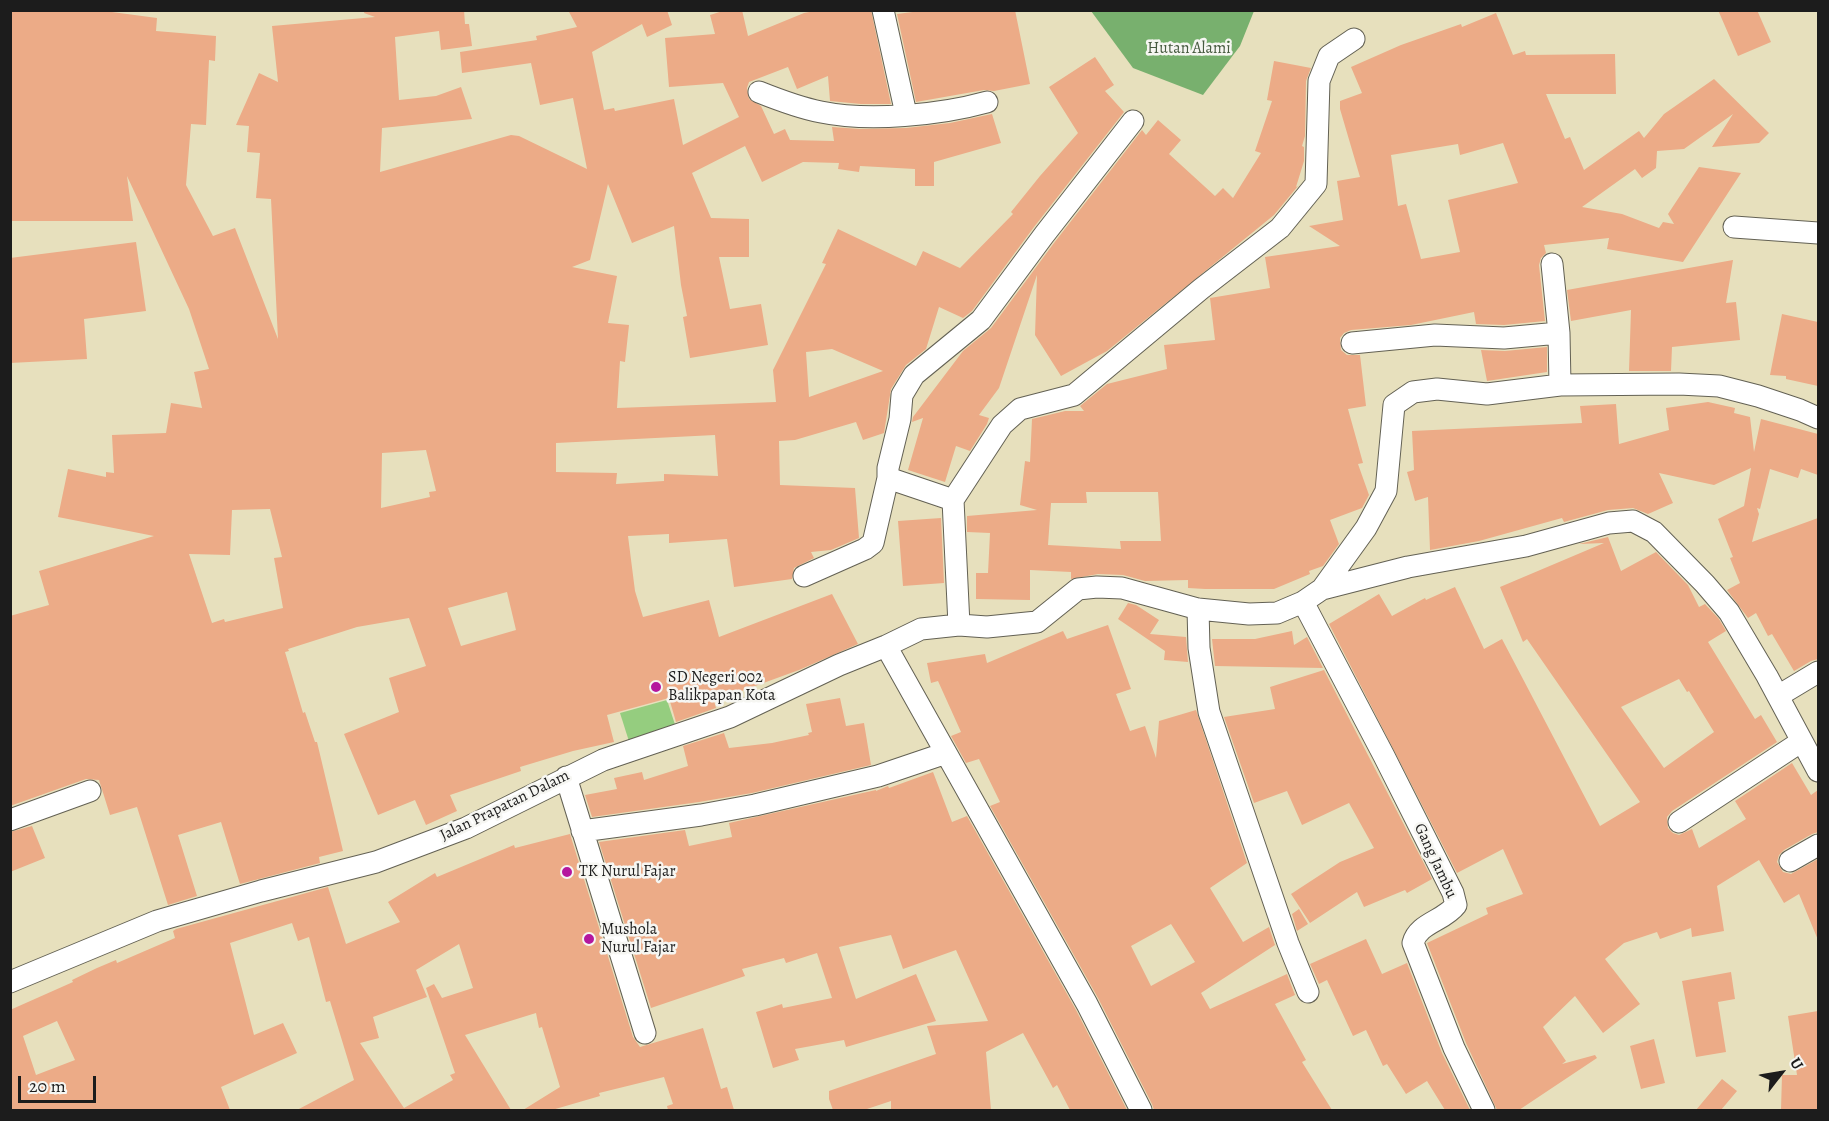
<!DOCTYPE html>
<style>
body{margin:0}
#map{position:relative;width:1829px;height:1121px;overflow:hidden;background:#e7e0bd;font-family:Alegreya,serif}
canvas{display:block}
.frame{position:absolute;inset:0;border:12px solid #1c1c1c;pointer-events:none}
.north{position:absolute;left:1751px;top:1043px;width:60px;height:60px;-webkit-text-stroke:4px #f6f6f2;paint-order:stroke;rotate:59deg;font-size:16px;font-weight:700;line-height:24px;text-align:center;color:#1c1c1c}
.north::after{content:'';display:block;margin:auto;width:21px;height:27px;background:#1c1c1c;clip-path:polygon(50% 0,100% 100%,50% 72%,0 100%)}
.scale{position:absolute;left:18px;top:1076px;width:78px;height:27px;box-sizing:border-box;border:3px solid #1c1c1c;border-top:0;padding-left:8px;font-size:18px;line-height:21px;white-space:nowrap;color:#1c1c1c;-webkit-text-stroke:4px #f6f6f2;paint-order:stroke}
</style>
<div id="map">
<canvas width="1829" height="1121"></canvas>
<div class="frame"></div>
<div class="north">U</div>
<div class="scale">20 m</div>
</div>
<script>
const context = document.querySelector('canvas').getContext('2d');
context.lineJoin = 'round';
function fillPath(path, color) { context.fillStyle = color; context.fill(path, 'evenodd'); }
function stroke(path, color, width, dash) { context.strokeStyle = color; context.lineWidth = width; context.lineCap = dash ? 'butt' : 'round'; context.setLineDash(dash || []); context.stroke(path); }
function label(font, color, halo, rows, align = 'center') {
  context.font = font + ' Alegreya,serif'; context.lineWidth = 5; context.setLineDash([]); context.textBaseline = 'middle'; context.strokeStyle = halo; context.fillStyle = color; for (const [text, x, y, turn = 0] of rows) {
    context.save(); context.translate(x, y); context.rotate((+turn || 0) * Math.PI / 180); context.textAlign = isNaN(turn) ? turn : align; if (halo) context.strokeText(text, 0, 0); context.fillText(text, 0, 0); context.restore();
  }
}
const green = new Path2D(`
 M667,700L680,740L633,754L620,713Z`);
const forest = new Path2D(`
 M1091,11H1254L1240,46L1203,95L1133,68Z`);
const building = new Path2D(`
 M10,10H97L157,18L156,31L216,36L215,61L209,60L206,125L191,124L186,185L213,236L235,228L278,339L271,199L256,198L260,153L247,152L249,126L236,125L259,73L278,82L272,26L375,17L364,13L365,10H464L465,24H469L472,46L441,50L439,31L395,37L399,100L436,96L461,87L472,119L382,128L380,172L511,135L519,136L587,169L573,98L540,105L531,63L462,73L460,52L537,40L536,36L577,27L568,10H667L672,25L647,37L642,24L592,52L604,110L614,108L615,111L674,99L683,145L739,117L723,83L669,87L665,38L715,34L710,15L726,10H742L748,36L804,13L820,10H871L891,104H861L830,101L828,76L797,89L788,67L749,82L747,88L749,99L761,106L774,134L785,129L790,140L834,141L832,127L860,129L906,128L950,123L992,114L1001,143L934,162V186H915V169L860,166L859,172L838,169L839,163L803,162L762,182L745,146L692,173L711,218L749,219V257H719L730,309L761,304L768,345L690,358L683,317L687,316L681,285L674,226L632,243L608,184L590,260L572,267L617,276L608,323L629,325L625,362L620,361L617,408L776,402L773,370L826,264L822,263L838,229L916,266L923,251L960,268L1013,214L1011,212L1040,176L1078,133L1049,87L1095,57L1114,85L1105,91L1124,112L1034,227L972,311L963,318L939,307L926,349L906,365L891,389L884,433L863,440L856,422L795,440L779,441L780,485L855,488L859,538L831,550L811,552L814,558L794,568L792,579L734,587L727,539L669,543V534L628,536L635,591L643,617L709,600L719,637L832,594L858,644L799,670L714,701L716,708L676,722L669,698L607,715L614,742L573,751L520,767L521,771L450,795L457,811L426,825L415,800L378,815L344,734L399,712L389,678L426,666L409,618L357,627L288,649L289,651L285,652L303,713L305,712L315,742H317L343,851L319,857L320,863L240,884L221,822L178,835L197,896L168,905L137,807L110,815L99,780L86,779L10,806V616L49,605L39,571L154,536L58,517L68,469L106,477V472L114,473L112,435L166,433L171,403L202,408L194,372L209,369L189,309L127,176L133,221H10ZM832,349L883,371L809,397L806,352ZM715,435L718,476L664,474V481L616,484L617,473L556,472V443ZM426,450L436,491L429,492L430,497L381,508L382,453ZM270,509L282,557L274,558L283,608L225,622L224,619L212,623L189,554L230,555L232,510ZM507,592L516,630L461,646L448,608Z
 M928,10H1015L1030,84L994,91L984,90L916,102L897,14Z
 M1718,10H1757L1771,42L1738,56Z
 M1496,13L1513,55L1525,51L1526,55L1615,54L1616,94H1546L1565,139L1570,137L1584,170L1639,131L1644,138L1664,114L1714,79L1769,133L1759,143L1712,147L1733,114L1684,149L1657,151L1656,168L1642,178L1635,169L1582,207L1622,214L1659,228L1663,222L1674,224L1668,214L1699,167L1741,173L1683,262L1607,249L1609,238L1544,245L1546,253L1541,258L1539,265L1545,321L1504,325L1476,324L1474,312L1411,325L1351,330L1344,333L1340,338L1341,350L1347,355H1360L1366,406L1348,409L1363,463L1358,464L1369,495L1362,508L1330,520L1339,544L1323,566L1309,571L1310,574L1274,589H1205L1188,588V580L1145,581L1123,575L1098,574L1071,579V572L1030,570V600L976,599V573H988L990,533L967,532V516L1037,510L1020,505L1025,461L1030,462L1032,419L1065,411H1084L1080,406L1107,384L1167,369L1164,345L1215,340L1210,298L1270,288L1265,257L1340,246L1309,226L1343,220L1337,181L1360,177L1340,109V101L1362,93L1351,67L1401,45L1461,24L1462,27ZM1503,143L1518,183L1448,200L1460,252L1421,259L1406,204L1398,206L1391,155L1458,144L1460,155ZM1086,492H1158L1161,541H1120L1121,549L1048,545L1051,503H1087Z
 M1274,61L1311,68L1306,81L1305,136L1302,146L1304,147V161L1296,187L1298,186L1274,215L1107,351L1061,376L1035,335L1037,275L999,388L979,415L989,418L987,424L970,451L956,446L945,482L908,470L923,418L912,422L913,417L963,351L991,328L1054,243L1142,130L1146,135L1158,120L1181,140L1169,154L1215,196L1223,188L1233,198L1261,153L1255,151L1272,101L1267,100Z
 M136,242L146,311L84,319L87,359L10,363V258Z
 M1733,260L1726,303L1736,302L1740,340L1672,347L1671,371H1629L1631,310L1571,321L1567,290Z
 M1782,314L1818,322V386L1786,379V376L1770,375Z
 M1547,347V372L1487,381L1481,350L1505,351Z
 M1708,402L1735,408L1734,413L1750,417L1754,452L1761,419L1818,434V475L1801,469L1798,478L1770,469L1760,509L1757,508L1759,514L1752,542L1818,518V659L1811,661L1794,671L1772,634L1768,636L1756,613L1748,618L1727,590L1740,583L1730,558L1733,557L1718,519L1744,506L1751,468L1714,485L1659,473L1673,503L1648,514L1633,508L1608,510L1564,522L1562,518L1479,541L1430,550L1428,497L1415,501L1407,472L1414,470L1412,431L1582,423L1580,406L1616,404L1619,444L1669,430L1666,408Z
 M941,518L944,583L903,586L898,521Z
 M1608,537L1621,571L1656,552L1688,585L1699,607L1705,604L1719,619L1726,631L1708,642L1755,719L1761,715L1777,742L1672,811L1667,817L1668,828L1673,833L1679,835L1692,829L1699,848L1746,819L1735,801L1792,763L1811,795L1818,790V832L1812,834L1784,850L1779,855L1777,862L1783,872L1791,874L1818,859V940L1799,894L1784,903L1759,860L1717,886L1724,931L1692,937L1691,928L1660,939L1657,932L1624,943L1605,959L1640,1004L1603,1033L1575,996L1543,1027L1566,1061L1562,1064L1595,1055L1597,1058L1519,1110H1497L1466,1043L1427,943L1488,914L1486,908L1523,894L1503,849L1457,873L1329,624L1379,594L1392,616L1425,598L1426,600L1455,587L1484,649L1502,639L1600,826L1640,802L1527,639L1523,642L1500,587L1604,543L1579,544ZM1679,679L1687,692L1689,691L1714,732L1664,768L1621,707Z
 M1128,603L1136,605L1159,620L1150,634L1186,637L1188,662L1164,660L1165,651L1118,619Z
 M1108,625L1131,689L1116,694L1130,731L1145,726L1156,758L1159,721L1196,710L1247,863L1210,888L1243,942L1269,927L1275,945L1201,993L1210,1009L1287,974L1295,995L1275,1004L1306,1060L1302,1062L1332,1110H1154L1152,1104L1098,998L990,806L1000,802L979,759L966,763L951,736L961,732L938,681L931,683L927,663L985,654L987,663L1063,631L1067,639ZM1171,924L1195,962L1151,986L1131,946Z
 M1292,631L1294,645L1307,637L1323,668L1215,666L1212,639H1255Z
 M1324,670L1432,879L1407,893L1405,890L1364,907L1357,892L1310,923L1291,894L1340,862L1374,848L1349,803L1302,825L1287,791L1254,803L1224,717L1275,709L1270,687Z
 M840,698L846,726L864,723L871,765L752,793L699,802L592,817L585,795L617,789L614,778L642,772L644,780L688,766L683,746L724,733L729,748L772,743L809,735L808,733L812,732L806,704Z
 M933,772L952,822L967,816L1076,1010L1127,1110H1070L1057,1085L1053,1088L1023,1033L986,1052L991,1110H891V1101L864,1110H833L829,1099V1091L936,1054L927,1026L988,1021L956,950L903,969L891,935L839,947L856,999L916,974L936,1021L846,1047L844,1040L795,1049L799,1060L773,1068L756,1012L782,1004L783,1008L832,998L817,953L786,963L784,958L742,969L745,976L651,1008L599,842L685,830L689,846L732,837L729,823L876,790V791L888,786L889,788Z
 M32,826L45,858L10,872V832Z
 M570,834L633,1037L640,1047L703,1028L721,1089L727,1087L734,1110H668L667,1106L673,1104L664,1077L599,1093L600,1096L552,1110H523L560,1087L542,1027L539,1028L536,1013L465,1035L511,1110H297L354,1080L330,1001L326,1002L309,937L298,941L292,923L230,943L254,1035L283,1023L297,1053L221,1087L230,1110H10V1010L73,982L72,980L97,968L116,960L117,963L175,938L173,931L176,929L328,887L346,944L400,922L388,902L435,873L437,877L514,845L515,848ZM459,944L473,988L442,998L434,984L426,988L455,1073L450,1075L453,1080L404,1108L360,1043L379,1038L373,1017L427,997L416,970ZM57,1021L75,1060L36,1075L23,1036Z
 M1299,909L1308,924L1297,931L1292,914Z
 M1366,939L1382,974L1407,963L1442,1053L1470,1110H1445L1427,1081L1406,1094L1387,1064L1383,1066L1366,1030L1353,1036L1327,980L1319,984L1310,964Z
 M1731,972L1735,999L1718,1002L1726,1052L1696,1057L1682,981Z
 M1818,1011V1110H1781L1782,1075H1797L1788,1016Z
 M1654,1039L1665,1083L1641,1089L1630,1046Z
 M1722,1079L1737,1091L1721,1110H1696Z`);
const street = new Path2D(`
 M883,10L906,114
 M759,92C779,100 800,108 821,112C869,122 940,115 987,102
 M1734,227L1818,233
 M1552,264L1559,333L1560,385
 M1352,343L1435,335L1504,338L1559,333
 M953,500L888,478V468L900,419L902,395L914,375L981,320L1044,235L1133,121
 M804,576L865,549L873,543L888,478
 M1322,589L1408,567L1526,546L1609,523L1633,521L1654,532L1705,584L1729,612L1767,676L1818,771
 M1303,602L1384,756L1453,893L1456,905C1444,921 1418,923 1413,943L1454,1048L1484,1110
 M1198,609L1199,648L1209,712L1288,943L1308,992
 M959,625L953,500L1002,425L1020,409L1074,395L1201,289L1280,228L1316,184L1319,81L1329,56L1354,39
 M886,646L1087,1004L1141,1110
 M1778,696L1818,672
 M566,777L645,1033
 M10,820L90,791
 M1679,822L1802,741
 M582,831L701,815L755,805L878,776L946,753
 M1790,861L1818,845
 M10,982L157,921L261,891L376,862L466,828L603,760L730,717L839,665L886,646L921,629L959,625L987,627L1037,622L1078,589L1097,587L1122,588L1198,609L1249,614L1277,613L1303,602L1322,589L1366,528L1386,491L1394,405L1413,392L1437,389L1487,394L1560,385L1679,384L1719,386L1758,396L1800,410L1818,418`);
const markers = [
 [656,687,6,"#b5179e"],
 [567,872,6,"#b5179e"],
 [589,939,6,"#b5179e"]
];
const parkNames = [
 ["Hutan Alami",1189,49]
];
const poiNames = [
 ["SD Negeri 002",668,678],
 ["Balikpapan Kota",668,696],
 ["TK Nurul Fajar",579,872],
 ["Mushola",601,930],
 ["Nurul Fajar",601,948]
];
const streetNames = [
 ["Jalan Prapatan Dalam",505,806,-26],
 ["Gang Jambu",1435,861,65]
];
fillPath(green, '#95cd7f');
fillPath(forest, '#78b06e');
fillPath(building, '#ecab87');
stroke(street, '#636154', 23);
stroke(street, '#fff', 21);
for (const [x, y, r, color] of markers) { const dot = new Path2D(); dot.arc(x, y, r, 0, 2 * Math.PI); context.fillStyle = color; context.fill(dot); stroke(dot, '#f6f6f2', 2); }
label('16px', '#465a3f', '#f6f6f2', parkNames);
label('16px', '#1c1c1c', '#f6f6f2', poiNames, 'left');
label('16px', '#1c1c1c', '#f6f6f2', streetNames);
</script>
